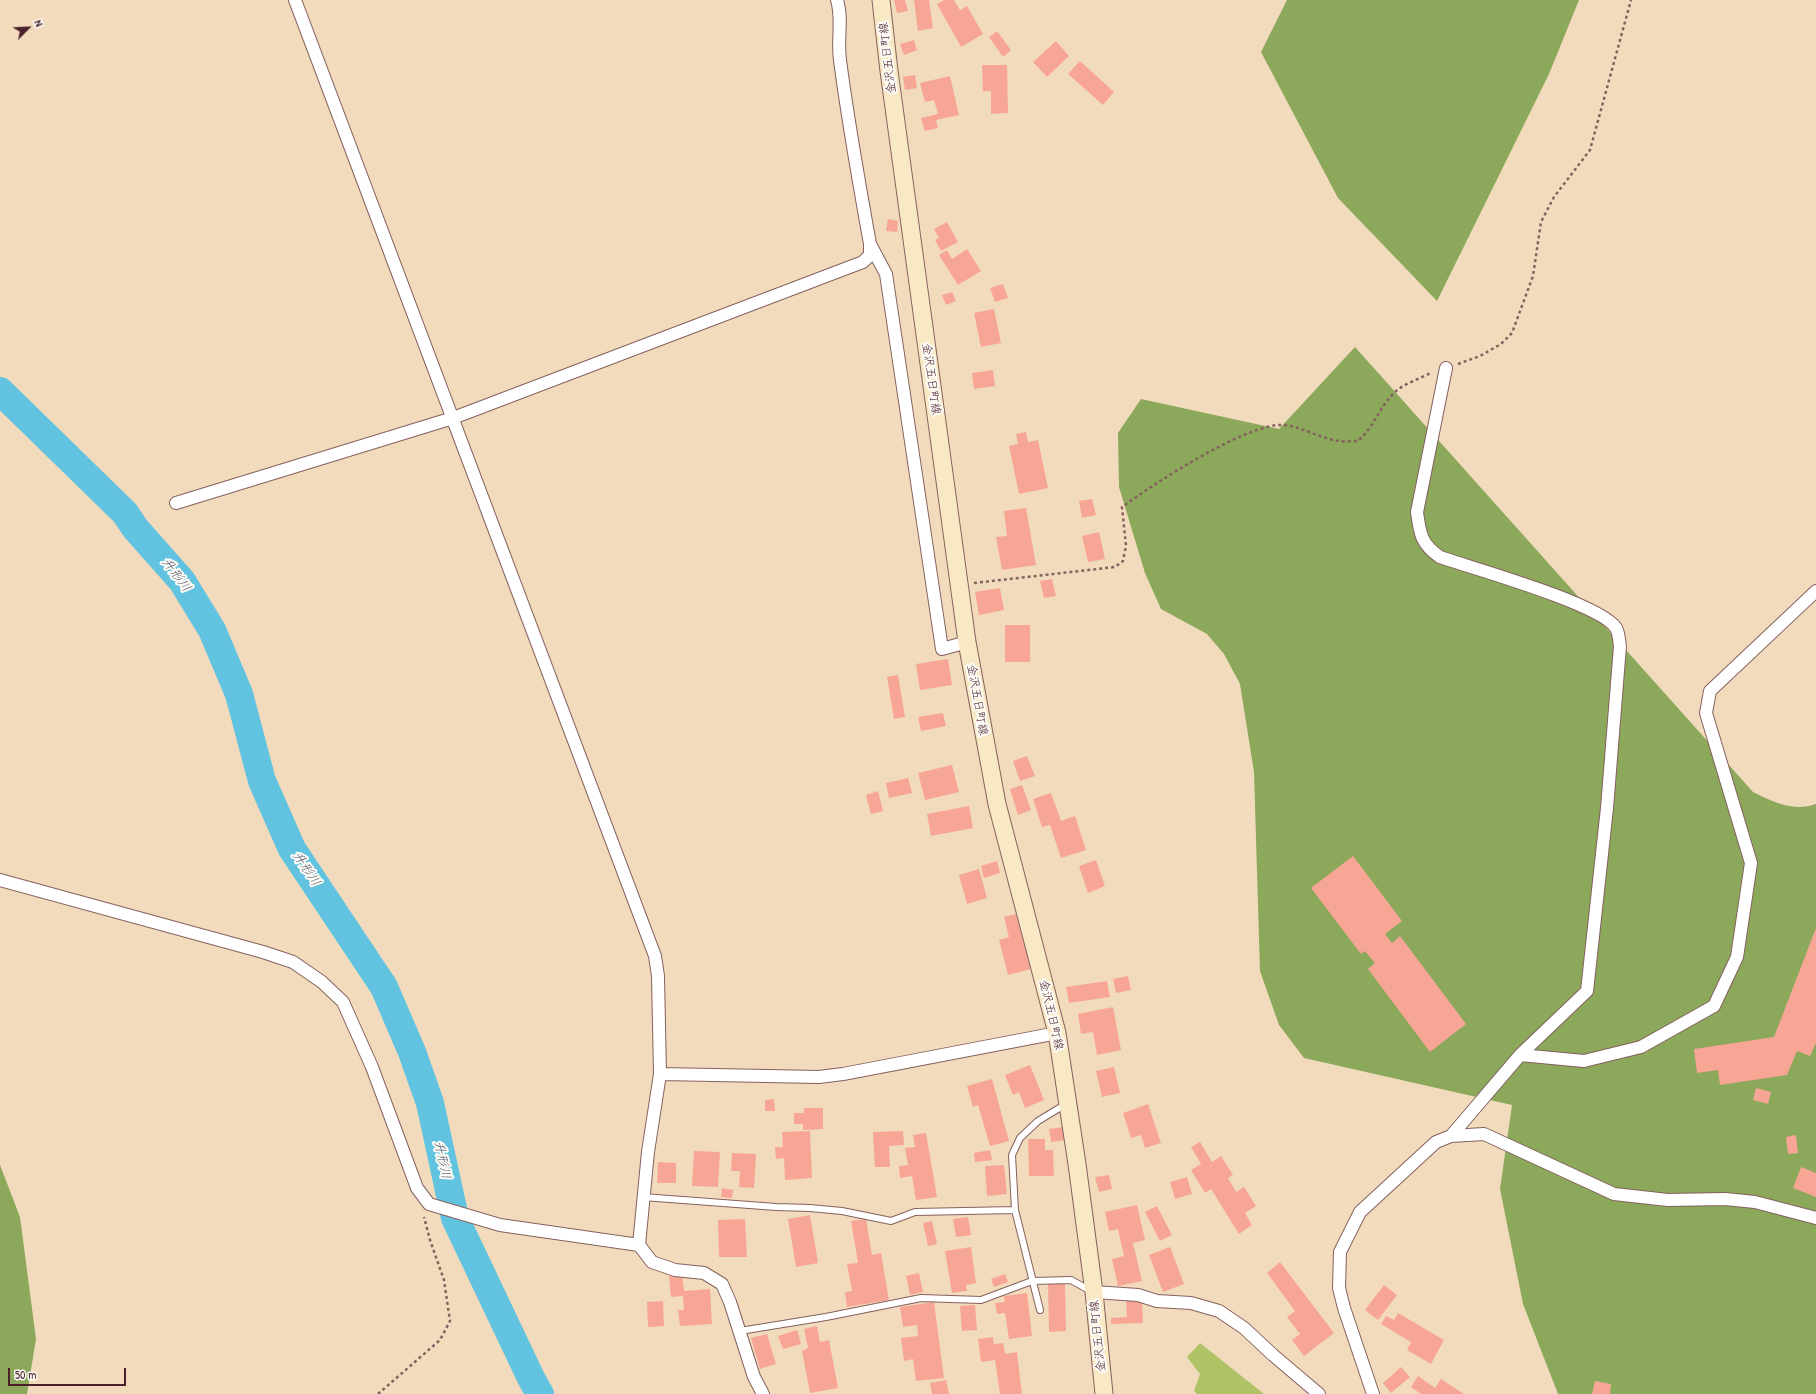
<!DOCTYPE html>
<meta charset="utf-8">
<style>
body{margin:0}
#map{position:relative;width:1816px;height:1394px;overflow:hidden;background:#f2dbbc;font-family:"Patrick Hand",sans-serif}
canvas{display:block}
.north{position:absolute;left:8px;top:8px;width:40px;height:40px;-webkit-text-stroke:3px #fdfcf7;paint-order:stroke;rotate:66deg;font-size:11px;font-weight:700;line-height:16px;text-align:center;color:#4a1f2b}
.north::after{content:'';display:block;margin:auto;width:14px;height:18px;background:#4a1f2b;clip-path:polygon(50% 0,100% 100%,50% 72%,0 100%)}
.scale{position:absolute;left:8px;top:1368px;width:118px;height:18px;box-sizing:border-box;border:2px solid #4a1f2b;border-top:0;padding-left:5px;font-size:12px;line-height:14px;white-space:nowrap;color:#4a1f2b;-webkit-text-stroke:3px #fdfcf7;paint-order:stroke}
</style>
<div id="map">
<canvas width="1816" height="1394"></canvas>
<div class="north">N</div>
<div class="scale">50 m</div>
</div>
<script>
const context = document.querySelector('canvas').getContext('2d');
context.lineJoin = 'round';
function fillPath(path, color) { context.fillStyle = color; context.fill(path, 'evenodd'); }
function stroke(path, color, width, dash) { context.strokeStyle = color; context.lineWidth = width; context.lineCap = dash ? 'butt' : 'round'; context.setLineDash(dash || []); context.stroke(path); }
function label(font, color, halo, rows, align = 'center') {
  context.font = font + ' "Patrick Hand","Klee One",sans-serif'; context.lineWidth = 4; context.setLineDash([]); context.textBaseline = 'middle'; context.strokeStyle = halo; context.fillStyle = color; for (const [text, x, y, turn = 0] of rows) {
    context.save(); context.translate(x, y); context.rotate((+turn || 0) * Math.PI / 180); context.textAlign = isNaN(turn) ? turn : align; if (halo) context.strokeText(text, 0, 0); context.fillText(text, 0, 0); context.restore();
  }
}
const green = new Path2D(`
 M1200,1343L1264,1394H1197L1194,1391L1200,1374L1187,1357Z`);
const forest = new Path2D(`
 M1287,0H1579L1549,74L1437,301L1338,198L1261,52Z
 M1355,347L1753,792C1773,802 1794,812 1816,804V1394H1558L1523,1304L1500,1189L1512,1105L1304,1058L1279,1025L1260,971L1254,772L1240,684L1224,654L1207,634L1161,609L1145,573L1119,487L1118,433L1141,399L1279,429Z
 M0,1165L20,1217L36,1339L27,1394H0Z`);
const river = new Path2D(`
 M0,391L125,513L135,528L182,581L212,630L239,694L262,781L292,849L384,987L412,1052L430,1103L455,1218L531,1378L540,1394`);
const building = new Path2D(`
 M894,0H905L908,11L897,13Z
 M914,0H929L933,28L918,31Z
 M944,0H954L960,10L967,6L983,34L961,47L937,4Z
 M997,31L1011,50L1003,57L989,37Z
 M914,40L917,50L904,55L900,44Z
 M1056,41L1069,56L1047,77L1033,62Z
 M1080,61L1114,92L1103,105L1068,74Z
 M982,65H1007L1008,113L991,114V91H983Z
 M915,75L917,88L905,90L903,77Z
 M950,76L959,115L936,120L938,128L925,131L921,118L938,114L934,100L925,102L920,83Z
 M888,219L898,221L897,232L886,231Z
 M947,222L958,242L941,251L935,240L939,238L934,229Z
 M967,249L981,271L958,285L939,255L947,250L952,259Z
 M1003,284L1008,298L995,302L990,288Z
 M952,292L956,301L946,305L942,295Z
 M994,309L1001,343L981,347L974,313Z
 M993,370L995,386L974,389L972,373Z
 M1026,432L1028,442L1038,440L1048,488L1019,494L1009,446L1018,444L1016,434Z
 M1092,499L1096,515L1082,518L1079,501Z
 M1026,508L1036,565L1002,570L996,537L1007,536L1004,511Z
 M1099,532L1105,559L1088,562L1082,536Z
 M1052,579L1056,596L1044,598L1040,581Z
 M1000,588L1004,610L979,615L975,592Z
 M1005,625H1030V662H1005Z
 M948,659L952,685L920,690L916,664Z
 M898,675L905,717L894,719L887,677Z
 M943,713L946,726L921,731L918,717Z
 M1027,756L1035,776L1020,781L1013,761Z
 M952,765L959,792L925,800L918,773Z
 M908,778L912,793L889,798L886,783Z
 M1022,785L1031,810L1018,815L1010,789Z
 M878,791L883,811L871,814L866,795Z
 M1051,793L1061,821L1075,816L1086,850L1061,858L1050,825L1042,827L1033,799Z
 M969,806L973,828L931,836L927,814Z
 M1353,856L1402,921L1385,934L1392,943L1400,936L1466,1024L1430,1052L1368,969L1375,963L1365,951L1361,954L1311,888Z
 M1096,860L1105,886L1088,893L1079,866Z
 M997,861L1000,873L984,878L981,866Z
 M979,869L987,898L967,904L959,875Z
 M1016,914L1031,969L1008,975L999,940L1009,937L1004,917Z
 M1816,928V1043L1810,1056L1797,1051L1787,1075L1720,1085L1718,1070L1697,1073L1694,1049L1774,1037Z
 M1128,976L1131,990L1116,993L1113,979Z
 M1107,981L1110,997L1069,1003L1066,987Z
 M1113,1007L1121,1050L1097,1055L1093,1032L1081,1034L1078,1014Z
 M1030,1065L1044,1100L1025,1108L1019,1092L1013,1095L1005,1075Z
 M1114,1067L1120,1093L1102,1097L1096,1071Z
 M992,1079L1009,1141L990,1146L978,1105L973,1107L967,1086Z
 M1756,1088L1771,1092L1768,1104L1753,1100Z
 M774,1099L775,1111H765V1100Z
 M1148,1104L1161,1143L1145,1148L1141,1135L1131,1138L1123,1113Z
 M804,1108H823V1129L803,1130V1124H794V1113H804Z
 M1063,1127L1065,1140L1051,1142L1049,1129Z
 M810,1131L812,1178L785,1180L784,1158L776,1159L775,1147H783L782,1132Z
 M903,1131L904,1145L889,1146L890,1167H875L873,1132Z
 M926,1133L937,1197L916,1200L912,1176L900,1178L899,1166L908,1165L905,1148L915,1147L913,1135Z
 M1796,1135L1798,1153L1788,1154L1786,1137Z
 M1028,1139H1045V1150H1053L1054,1176H1029Z
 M1200,1142L1212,1162L1221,1156L1233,1175L1228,1178L1236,1192L1244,1187L1256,1206L1245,1213L1252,1225L1239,1234L1211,1189L1205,1193L1191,1170L1201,1164L1191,1147Z
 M990,1150L992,1160L975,1162L974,1153Z
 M694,1151L720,1152L718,1187L692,1186Z
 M732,1153L756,1154L754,1188L739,1187L740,1171H731Z
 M658,1162L676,1163V1183H657Z
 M1004,1165L1007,1194L987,1196L985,1166Z
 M1801,1167L1816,1173V1197L1793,1188Z
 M1109,1175L1112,1189L1099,1192L1095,1177Z
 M1187,1177L1192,1194L1175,1199L1170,1182Z
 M722,1188L733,1190L732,1198L721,1197Z
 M1137,1205L1145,1240L1133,1243L1142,1281L1118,1286L1112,1259L1124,1256L1118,1229L1109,1231L1105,1212Z
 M1157,1206L1172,1235L1160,1241L1145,1212Z
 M810,1215L818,1263L796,1267L788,1219Z
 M968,1217L971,1235L956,1237L953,1219Z
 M745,1219L747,1257H719L718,1220Z
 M866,1219L872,1255L881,1253L889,1300L847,1307L845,1292L852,1291L847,1264L858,1263L851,1221Z
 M932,1221L937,1244L928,1246L923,1223Z
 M971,1247L976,1283L966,1285L967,1291L952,1293L945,1251Z
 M1170,1247L1184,1284L1163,1292L1149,1255Z
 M1280,1262L1334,1333L1304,1356L1292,1340L1300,1334L1287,1317L1295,1311L1267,1273Z
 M919,1273L923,1292L910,1295L906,1276Z
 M1005,1274L1008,1282L994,1287L991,1279Z
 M682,1275L684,1291L710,1289L712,1324L680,1326L678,1310H684L683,1296L671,1297L669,1276Z
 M1048,1284H1065L1066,1331L1049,1332Z
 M1384,1285L1397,1295L1378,1320L1365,1310Z
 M1027,1293L1032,1336L1009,1339L1005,1313L997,1314L995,1303L1005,1302L1004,1296Z
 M1142,1299L1143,1323L1111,1324V1318L1127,1317L1126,1300Z
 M663,1301L664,1326L648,1327L647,1302Z
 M934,1302L944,1378L916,1381L913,1359L904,1361L901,1338L918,1336L917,1325L903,1327L900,1307Z
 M975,1305L977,1330L962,1331L960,1306Z
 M1398,1313L1444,1340L1431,1364L1407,1350L1411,1342L1381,1324L1386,1316L1394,1320Z
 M817,1326L820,1342L829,1340L838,1388L810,1393L802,1351L808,1348L804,1329Z
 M797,1330L801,1344L783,1349L778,1336Z
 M767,1334L776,1364L760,1369L751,1338Z
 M993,1337L994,1344L1003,1343L1005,1354L1017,1352L1022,1394H1000L995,1360L981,1362L978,1339Z
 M1401,1367L1410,1377L1391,1393L1383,1383Z
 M1418,1376L1435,1388L1441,1379L1464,1394H1421L1411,1387Z
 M946,1380L949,1394H932L930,1383Z
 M1595,1381L1611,1384L1610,1394H1592Z`);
const path = new Path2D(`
 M1458,364L1480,356L1501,344L1512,333L1533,276L1541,222L1554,197L1590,150L1631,0
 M974,583L1115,567L1123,561L1126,546L1122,507C1152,485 1248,422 1284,425C1303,427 1321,439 1340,441C1346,442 1353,441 1358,441C1374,427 1379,408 1393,394C1402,384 1419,379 1431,373
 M378,1394L440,1340L450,1321L444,1280L430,1240L424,1217`);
const service = new Path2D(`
 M643,1197L776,1207L810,1208L842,1211L891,1221L915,1212L1015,1210
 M1040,1310L1015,1210L1012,1155L1020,1138L1038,1121L1066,1104
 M740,1331L826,1317L921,1298L981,1300L1032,1281L1071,1280L1091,1291`);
const minor = new Path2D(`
 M295,0L655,956L658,976L660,1074L648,1152L639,1245L652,1262L675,1270L704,1273L722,1284L730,1302L754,1377L763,1394
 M870,244L886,274L942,649L967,642
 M1446,368L1417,512C1420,534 1421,544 1440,557C1472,568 1601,604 1616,628C1619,633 1619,641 1620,646L1607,808L1587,991L1521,1054L1451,1136
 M176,503L453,418L863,262L870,255V244C859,183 848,122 840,60C837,40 843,19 837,0
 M0,880L263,952L293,962L322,982L343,1002L372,1067L417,1188L429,1204L500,1225L639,1245
 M1520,1055L1584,1061L1641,1047L1714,1006L1737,957L1751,863L1706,713L1710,691L1816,591
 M660,1074L819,1077L843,1074L1057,1033
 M1094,1292L1138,1295L1157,1301L1191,1303L1219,1311L1244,1328L1273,1355L1319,1394
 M1373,1394L1344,1308L1339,1288L1340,1252L1360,1212L1436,1142L1451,1136L1484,1134L1614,1194L1668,1200L1725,1199L1755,1202L1816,1218`);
const secondary = new Path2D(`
 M881,0L889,71L967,642L997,804L1057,1033L1077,1164L1094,1292L1104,1394`);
const streetNames = [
 ["金沢五日町線",888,58,-97],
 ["金沢五日町線",931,379,82],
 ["金沢五日町線",977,700,80],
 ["金沢五日町線",1051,1015,77],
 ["金沢五日町線",1098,1336,-96]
];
const waterNames = [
 ["升形川",176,575,53],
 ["升形川",306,869,56],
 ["升形川",442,1160,78]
];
fillPath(green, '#afc266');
fillPath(forest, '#8ba85b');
stroke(river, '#61c3df', 28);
fillPath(building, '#f7a696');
stroke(service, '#85615e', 8);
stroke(minor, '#85615e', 14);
stroke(secondary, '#85615e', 19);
stroke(path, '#85615e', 2.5, [3, 3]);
stroke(service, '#fff', 6);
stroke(minor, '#fff', 12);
stroke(secondary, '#f8e8c3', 17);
label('12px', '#4a1f2b', '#fdfcf7', streetNames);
label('italic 13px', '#52586a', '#fdfcf7', waterNames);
</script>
